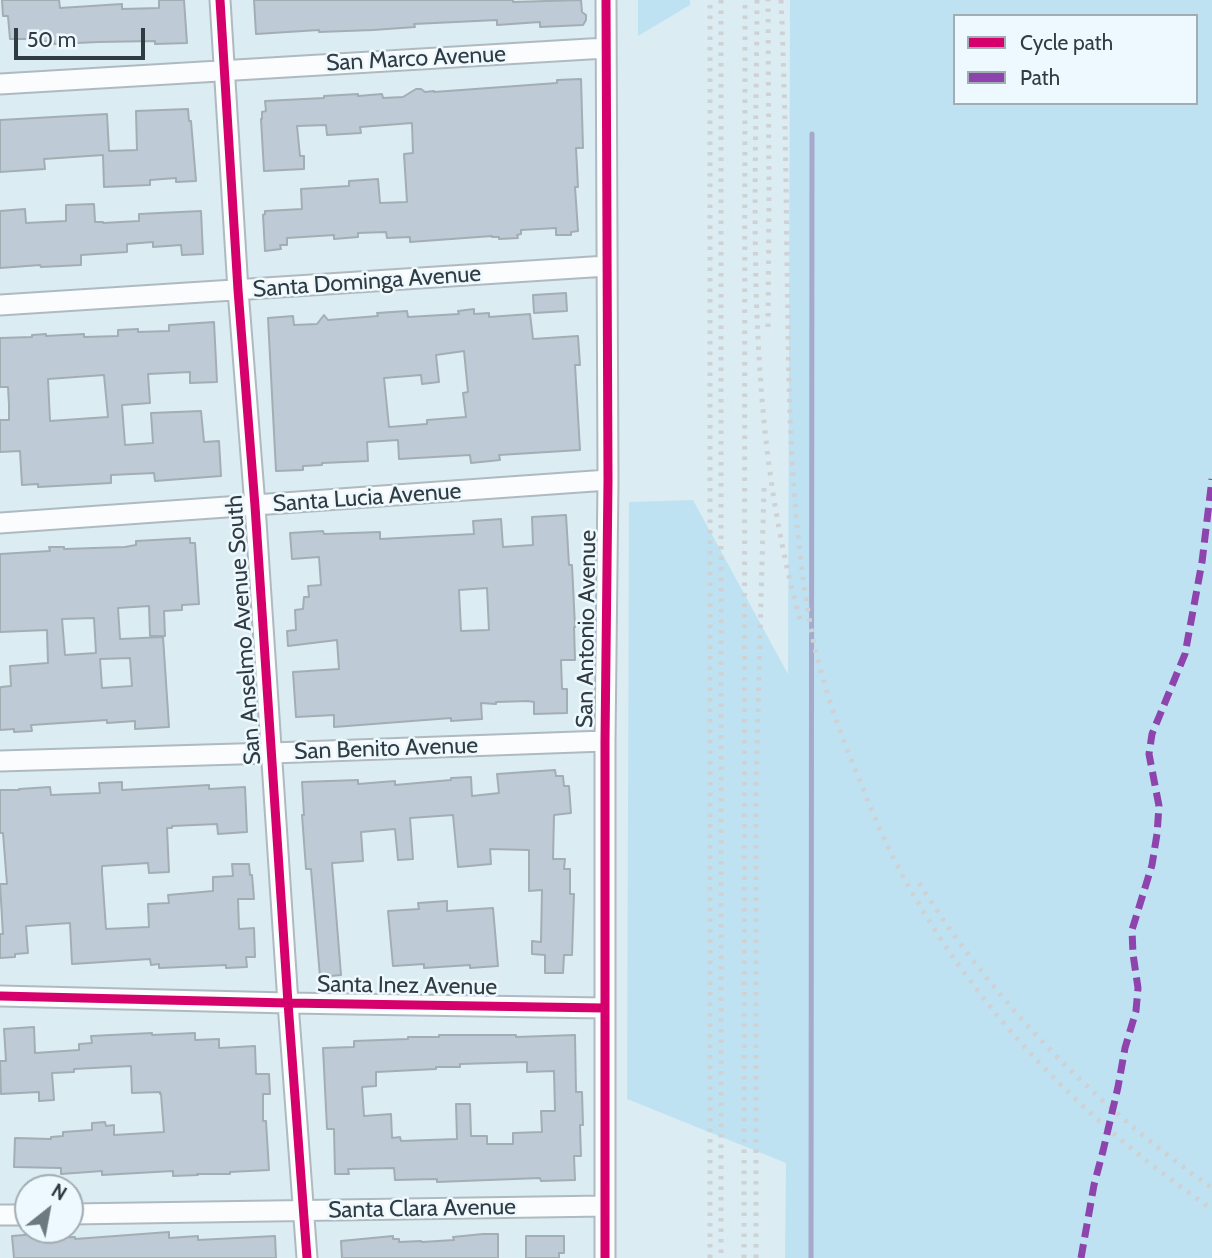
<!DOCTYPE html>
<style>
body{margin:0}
#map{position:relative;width:1212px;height:1258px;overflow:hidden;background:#dcecf3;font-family:Cabin,sans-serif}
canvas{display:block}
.legend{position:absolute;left:953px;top:14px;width:245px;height:91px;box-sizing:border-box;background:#edf9fe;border:2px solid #a2adb3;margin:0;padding:9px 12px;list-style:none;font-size:21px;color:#313c42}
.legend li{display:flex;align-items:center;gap:14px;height:35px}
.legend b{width:35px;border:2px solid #a2adb3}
.north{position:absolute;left:14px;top:1174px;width:70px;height:70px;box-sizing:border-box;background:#edf9fe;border:2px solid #a2adb3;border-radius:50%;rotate:31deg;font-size:19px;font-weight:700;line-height:28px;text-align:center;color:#313c42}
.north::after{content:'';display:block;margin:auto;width:24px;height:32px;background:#6d7a80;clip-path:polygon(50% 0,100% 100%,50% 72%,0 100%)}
.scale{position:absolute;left:14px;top:28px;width:131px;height:32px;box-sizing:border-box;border:4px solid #313c42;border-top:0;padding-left:9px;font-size:21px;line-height:24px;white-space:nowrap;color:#313c42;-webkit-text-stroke:5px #edf9fe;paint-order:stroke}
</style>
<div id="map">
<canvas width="1212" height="1258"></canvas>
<ul class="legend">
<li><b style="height:9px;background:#d6006c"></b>Cycle path</li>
<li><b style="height:9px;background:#8e44ad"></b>Path</li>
</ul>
<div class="north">N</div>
<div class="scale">50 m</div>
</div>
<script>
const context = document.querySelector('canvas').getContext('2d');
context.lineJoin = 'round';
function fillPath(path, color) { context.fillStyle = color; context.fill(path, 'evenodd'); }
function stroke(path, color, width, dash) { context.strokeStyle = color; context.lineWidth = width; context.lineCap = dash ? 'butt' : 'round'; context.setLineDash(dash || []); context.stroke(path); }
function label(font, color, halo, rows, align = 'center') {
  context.font = font + ' Cabin,sans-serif'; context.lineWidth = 5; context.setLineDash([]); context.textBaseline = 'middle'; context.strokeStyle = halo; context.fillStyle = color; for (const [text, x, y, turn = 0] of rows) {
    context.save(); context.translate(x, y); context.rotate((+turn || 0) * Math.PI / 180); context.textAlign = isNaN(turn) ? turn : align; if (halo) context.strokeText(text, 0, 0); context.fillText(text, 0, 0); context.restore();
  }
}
const green = new Path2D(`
 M638,0H690V5L638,36Z
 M790,0H1212V1258H785L786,1163L627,1099L629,502L693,500L788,674ZM955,16H1196V103H955Z`);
const stream = new Path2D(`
 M811,1258L812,134`);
const building = new Path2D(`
 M2,0H59L60,8L122,4V9L159,8V0H184L187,43L155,44V41L98,42L54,44V41L27,42V39H10L8,16H3Z
 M254,0H513V2L581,0L582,12L586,15V20L583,25L540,27V22L497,25V20L414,24L415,27L373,30L319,32V30L256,34Z
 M581,79L583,148H576L578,187H575L578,231L571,232V235H556V228L521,230V234L517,235L518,238L499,239V237H492V236L410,242V237L387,238L386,232L358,233V237L334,239V235L287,238V245H280L281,249L265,251L263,215L265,214V211L302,209L301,189L349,186V181L378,179L380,203L407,202L404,154L413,153L412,123L360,127L361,133L327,135L326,125L297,126L300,156H304V169L264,171L261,119H262V112L266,111L265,101L324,98V96L358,94V96L382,94L383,98L403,97L416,89H421L425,92L434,91V92L557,83V80Z
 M188,109L189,121H191L196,181L176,182V178L150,180V185L104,187L103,155L44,159L45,169L0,172V120L107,114L109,151L137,150L136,111Z
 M94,204L95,222H103V223L139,221V214L201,211L203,254L182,255L181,245L153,247V242L127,244V252L81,255V265L41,267L40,265L0,268V211L25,209L26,223L66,221V205Z
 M566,293L567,311L534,313L533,295Z
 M474,309V314L489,313V317L530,314L533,339L578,336L580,365H575L580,450L499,455L500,460L471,463L470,455L399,459L398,440L367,442L368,461L322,463V465L303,466V470L276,471L268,318L293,316L294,325L317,324L324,315L328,320L378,316L377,313L407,311L408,317L459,314L458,311ZM464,351L468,392L463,393L466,417L427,420V424L389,427L384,378L421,375L422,384L439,382L436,355Z
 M214,322L217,382L190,383V372L148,374L150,403L122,405L125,445L153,443L151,413L201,411L204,442L219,441L221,476L155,481L154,473L111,475V483L38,487V484L22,485L20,451L0,452V420H9V405L8,387H0V338L32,337V335L46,334V336L84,334V337L118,336V330L138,329V332L169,331V325ZM104,375L108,417L50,421L48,379Z
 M566,515L569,565H572L575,627H574L575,660H561L562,689H567V713L534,714V702L528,701L496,702V704L481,703L482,719L451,721V718L334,727V715L296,717L293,672L339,669L337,640L288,646L287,631L296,630L295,610L303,609L304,597H309L308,586L321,585L319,557L292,559L290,533L323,531L324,534L380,532V539L474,534L473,521L501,519L503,547L533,545L532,517ZM487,588L489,630L461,631L459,590Z
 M190,538V543H195L199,604L182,605V610L164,611L165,636H150L149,606L118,608L120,639L163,637L169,727L135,729V721L107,723V720L31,725L32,731L14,732V729L0,730V689L1,687L11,686L10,666L48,663L47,630L0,632V554L50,551L49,547H64V549L125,547L136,545V541ZM94,618L96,653L65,655L62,619ZM130,658L132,686L102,688L100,659Z
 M555,770L556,776H563L564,786H569L571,813L554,815L553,859H565L564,869H570V894H574L572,955H564L563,973H545V955L532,954V941L541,942L542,890L529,891V850L490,849L491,864L458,867L453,815L410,818L413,859L398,860L395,829L361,832L363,861L332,863L341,975L320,977L311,869H306L302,815H304L302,782L358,780V784L395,781V785L451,780V778L471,777L472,796L499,793L497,774Z
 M122,782V790L209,785V789L245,787L247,832L218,834L217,824L172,826V828H167L169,872L149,873L148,863L102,866V873L106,929L149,927L148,904L169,903L168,895L213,891V877L233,876L232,864H249L250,875H252L254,899H238L239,929L254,928L255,957H246L247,967L226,968V965L159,968V964L151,965L150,959L72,964L70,923L26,926L28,953L15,954V957L0,958V934H3L0,884H7L3,833H0V790H19V789L50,787L51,795L100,793L99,783Z
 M447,901V911L493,908L498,966L470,968V965L424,968V964L393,966L388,911L419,909L418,903Z
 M34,1027L35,1053L79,1050V1044L92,1043L91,1036L152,1033V1035L195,1033V1040L219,1039V1048L255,1046L256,1074H269L270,1094H263V1121H266L269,1170L230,1172V1174H197L198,1175L173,1176V1171L102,1175V1171L61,1174V1168L14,1167L15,1138L51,1139V1137L63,1136V1132L92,1130V1123L105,1122L106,1126L114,1125V1135L164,1132L161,1094H160V1092L132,1093L131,1066L74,1069V1072L52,1073L54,1100L39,1101V1092L1,1094L0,1061H6L4,1029Z
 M439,1035H516V1037L575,1035L576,1092H582L583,1125H580L581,1156H574L575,1180L541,1181L540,1178L437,1182V1179L395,1180L394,1168L348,1169L349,1174H335L334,1129H327L323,1048L354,1047V1041L408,1039V1037H439ZM527,1062V1072L554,1071L555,1111H541L542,1132L513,1133V1144H487V1136H471L470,1104H456L457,1139L401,1141L400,1137L392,1138L391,1114L364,1116L362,1087L376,1086V1072L436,1069V1067H460V1064Z
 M169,1232V1238L198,1236V1240L275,1236L276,1258H14L12,1236L49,1233L50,1238L75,1237V1239Z
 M483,1234H498V1258H342L341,1241L393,1236V1239H399V1242L421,1241L422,1242L454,1240L453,1237Z
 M526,1236H564V1253H559V1258H526Z`);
const minor = new Path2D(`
 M220,0L238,290L255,506L288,1003L307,1258
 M0,84L606,48
 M0,305L607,266
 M0,523L608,480
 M0,761L272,753L605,741
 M0,996L288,1003L604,1008
 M70,1214L605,1206
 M0,1215H28
 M605,1258V741L608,480L606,0`);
const rail = new Path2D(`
 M721,0V1258
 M757,0C756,209 743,423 802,626
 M781,0C786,109 786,218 788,326C789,424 793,521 809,618C819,676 839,732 862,786C871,809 881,833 892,855C965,1000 1079,1118 1212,1209
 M768,327L769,197L768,0
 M919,883C995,1004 1096,1106 1212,1188
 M710,1258V0
 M744,1258L745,0
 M756,1258V786L764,488`);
const quiet = new Path2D(`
 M1081,1258L1094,1185L1103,1151L1118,1087L1125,1048L1136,1011L1138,988L1133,954L1132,930L1152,865L1157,834L1159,806L1149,754L1152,734L1185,654L1202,562L1212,479`);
const cycleway = new Path2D(`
 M220,0L238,290L255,506L288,1003L307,1258
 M0,996L288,1003L604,1008
 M605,1258V741L608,480L606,0`);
const streetNames = [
 ["San Marco Avenue",416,59,-3],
 ["Santa Dominga Avenue",367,282,-4],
 ["Santa Lucia Avenue",367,498,-4],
 ["San Antonio Avenue",587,629,-89],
 ["San Anselmo Avenue South",244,630,-94],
 ["San Benito Avenue",386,749,-2],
 ["Santa Inez Avenue",407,986,1],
 ["Santa Clara Avenue",422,1209,-1]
];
fillPath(green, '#bfe2f2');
stroke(stream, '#a6a9cb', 5);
fillPath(building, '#becbd6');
stroke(building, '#a3adb4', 2);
stroke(minor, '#aebac0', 23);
stroke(minor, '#fafcfd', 19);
stroke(rail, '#ced2d4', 5, [3.5, 7]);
stroke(quiet, '#8e44ad', 7, [14, 7]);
stroke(cycleway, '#d6006c', 9);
label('23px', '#313c42', '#edf9fe', streetNames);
</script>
